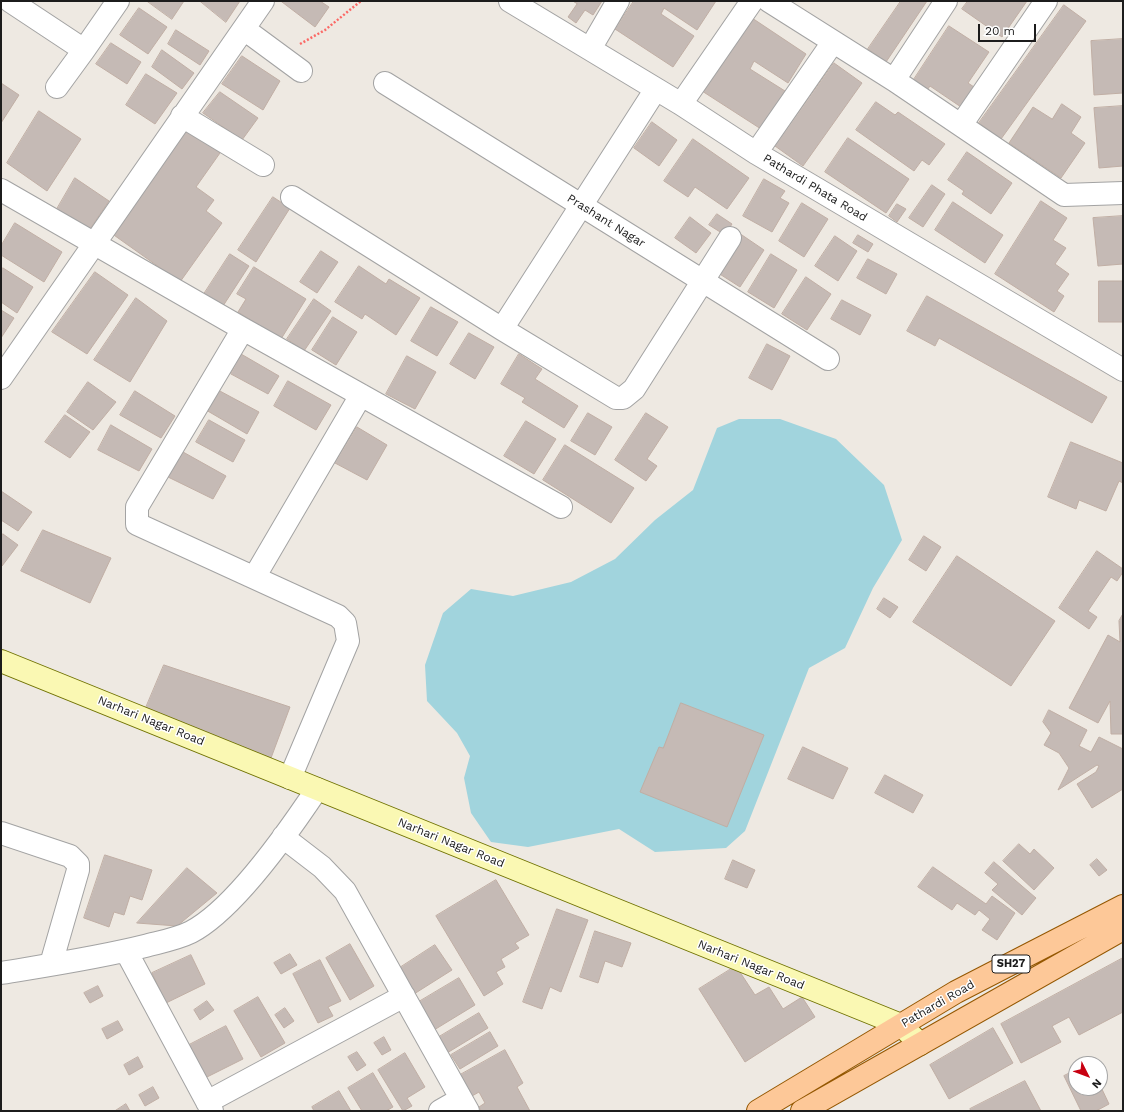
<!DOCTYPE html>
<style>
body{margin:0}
#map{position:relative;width:1124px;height:1112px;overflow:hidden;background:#eee9e2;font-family:"Work Sans",sans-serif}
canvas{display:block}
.frame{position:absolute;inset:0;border:2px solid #1c1c1c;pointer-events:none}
.north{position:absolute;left:1068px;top:1056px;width:40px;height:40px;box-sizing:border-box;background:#fff;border:1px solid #a4a4a4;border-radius:50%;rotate:132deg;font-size:11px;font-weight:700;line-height:16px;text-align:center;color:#1c1c1c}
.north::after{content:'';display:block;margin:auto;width:14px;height:18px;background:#c80011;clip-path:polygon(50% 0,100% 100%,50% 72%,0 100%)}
.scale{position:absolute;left:978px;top:24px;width:58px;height:18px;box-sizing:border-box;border:2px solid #1c1c1c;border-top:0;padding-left:5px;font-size:12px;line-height:14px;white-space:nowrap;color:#1c1c1c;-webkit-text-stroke:3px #fff;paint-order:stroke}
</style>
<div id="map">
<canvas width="1124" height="1112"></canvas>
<div class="frame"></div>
<div class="north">N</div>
<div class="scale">20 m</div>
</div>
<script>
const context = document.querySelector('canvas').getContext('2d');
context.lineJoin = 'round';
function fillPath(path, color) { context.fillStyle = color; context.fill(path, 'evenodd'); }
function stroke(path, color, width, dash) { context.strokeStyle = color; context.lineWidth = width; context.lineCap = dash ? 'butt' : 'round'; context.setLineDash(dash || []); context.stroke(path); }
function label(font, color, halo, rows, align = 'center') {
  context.font = font + ' "Work Sans",sans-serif'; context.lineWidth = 3; context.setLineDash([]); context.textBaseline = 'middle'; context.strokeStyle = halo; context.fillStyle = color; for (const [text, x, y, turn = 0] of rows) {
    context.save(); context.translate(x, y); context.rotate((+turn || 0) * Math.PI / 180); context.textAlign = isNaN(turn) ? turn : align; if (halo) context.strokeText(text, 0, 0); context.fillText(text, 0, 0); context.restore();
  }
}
const water = new Path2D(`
 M739,419H780L836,439L884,485L902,540L873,588L845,648L809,668L745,831L726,848L655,852L619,829L528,847L491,842L471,813L464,778L470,756L457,733L427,701L425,665L443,613L471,589L513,596L571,582L615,559L655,520L693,490L717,428Z`);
const building = new Path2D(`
 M147,1H184L172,19Z
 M200,1H240L226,22Z
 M283,1H320L329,7L315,27L282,2Z
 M573,1H602L593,15L585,10L576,23L568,17L577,4Z
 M634,1H716L697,30L664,8L661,14L694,36L673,67L615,29Z
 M901,1H927L886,62L868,49Z
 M968,1H1027L1002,37L962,9Z
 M1064,5L1086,21L1001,139L979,123Z
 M139,8L167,27L148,54L120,35Z
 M752,18L806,54L788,83L754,61L750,69L785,91L761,129L702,91Z
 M949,26L989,52L968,83L974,87L961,107L930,86L925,93L911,84Z
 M176,30L209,51L200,65L168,44Z
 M1123,39V93L1094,95L1091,41Z
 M111,43L141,62L127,84L96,64Z
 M162,50L194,73L182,89L152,67Z
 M242,56L280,81L263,110L222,84Z
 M834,63L862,83L803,166L775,146Z
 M146,74L177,93L155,124L126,105Z
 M1,83L19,95L1,123Z
 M220,92L258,118L242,140L203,113Z
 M876,102L895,115L898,112L945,144L929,165L922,160L914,171L856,130Z
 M1062,104L1081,117L1071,133L1085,143L1061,178L1009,143L1033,107L1052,119Z
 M1123,106V166L1099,168L1094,108Z
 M39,111L81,139L47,191L7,163Z
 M652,122L677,140L659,166L634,148Z
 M185,128L220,153L196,187L214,200L206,211L222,223L180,282L111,233Z
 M848,138L909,179L886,213L825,172Z
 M693,139L749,178L727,209L695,187L688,197L664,181Z
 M967,152L1012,183L991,214L962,194L964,191L948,180Z
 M75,178L109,201L90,229L57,209Z
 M764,179L785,191L780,198L789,203L772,232L743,216Z
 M932,185L945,194L923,227L909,218Z
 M273,197L290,208L256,262L238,250Z
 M1041,201L1067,218L1053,240L1066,248L1055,264L1069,274L1057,291L1064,296L1054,312L995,274Z
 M953,202L1003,235L985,263L935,230Z
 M802,203L828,219L804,257L779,241Z
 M897,204L906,209L897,222L889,216Z
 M717,214L732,224L725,235L709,225Z
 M1123,216V264L1098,266L1093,218Z
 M690,217L711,233L696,253L675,238Z
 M15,223L62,252L44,282L1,255V246Z
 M739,233L764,250L740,287L715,271Z
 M858,235L873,244L868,252L853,243Z
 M835,236L857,251L838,281L815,266Z
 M321,251L338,262L317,293L300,282Z
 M230,254L249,266L223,306L204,294Z
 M771,254L797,270L774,308L748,292Z
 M868,259L897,274L886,294L857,278Z
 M359,266L386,284L389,279L420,298L396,335L365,314L362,319L335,302Z
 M254,267L306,299L281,339L238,312L246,299L237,294Z
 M3,268L33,287L17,313L1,302V271Z
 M95,272L128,295L87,354L52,332Z
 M806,277L831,294L807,330L782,314Z
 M1099,281H1123V322H1099Z
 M927,296L1107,397L1092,423L939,338L935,346L907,331Z
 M136,298L167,321L130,382L94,360Z
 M314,299L331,311L304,351L287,339Z
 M842,300L871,315L860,335L831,319Z
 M431,307L458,322L437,356L411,341Z
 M1,310L14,318L1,338Z
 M333,317L357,332L336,365L312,350Z
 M469,333L494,347L475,379L450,364Z
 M767,344L790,356L772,390L749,378Z
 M241,354L279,376L268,394L231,374Z
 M519,354L542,369L535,379L578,406L564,428L522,402L525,398L501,384Z
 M407,356L436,372L415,409L386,394Z
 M288,381L331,405L316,430L274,406Z
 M88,382L116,402L93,430L67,412Z
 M218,390L259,412L247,434L206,410Z
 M135,391L175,416L161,438L120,415Z
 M588,413L612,427L595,455L571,441Z
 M646,413L668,427L647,459L657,466L646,481L615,460Z
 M65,415L90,432L70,458L45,442Z
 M209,420L245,440L233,462L196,442Z
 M526,421L556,439L534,474L504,456Z
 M111,425L152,449L139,471L98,450Z
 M357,427L387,445L367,480L335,463Z
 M1071,442L1123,463V483L1119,481L1106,511L1079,500L1076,509L1048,497Z
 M565,445L634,488L611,523L543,480Z
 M183,452L226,476L213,499L168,477Z
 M1,491L32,512L18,531L1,520Z
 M43,530L111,558L90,603L21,571Z
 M3,534L18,545L2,566L1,537Z
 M924,536L941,547L926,571L909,560Z
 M1097,551L1123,569V572L1117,581L1111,577L1088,611L1097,617L1089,629L1059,608Z
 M957,556L1055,621L1011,686L913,622Z
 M884,598L898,607L890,618L877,609Z
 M1123,614V734H1111L1110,701L1098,723L1069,708L1108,635L1120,642L1119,621Z
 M164,665L290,707L271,758L145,710Z
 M681,703L764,735L727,827L640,792L659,747L663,748Z
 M1049,710L1087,730L1079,746L1091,752L1099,737L1123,749V789L1092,808L1077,784L1096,772L1099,766L1097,765L1058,790L1069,768L1059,753L1044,745L1051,733L1043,722Z
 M803,747L848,768L833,799L788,779Z
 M885,775L923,795L913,813L875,793Z
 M1019,844L1030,854L1034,849L1054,868L1034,890L1003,861Z
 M105,855L152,870L142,900L130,896L124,915L114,912L109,927L84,918Z
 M1097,859L1107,870L1099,876L1090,865Z
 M733,860L755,870L747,888L725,879Z
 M994,862L1036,898L1022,915L992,890L998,884L985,873Z
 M933,867L986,904L992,896L1015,913L997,940L982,930L990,919L979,910L975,915L957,903L952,910L918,887Z
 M187,868L217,893L177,926L137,923Z
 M496,880L529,935L515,943L519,948L501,959L505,967L496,972L503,984L484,996L436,916Z
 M557,909L588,920L561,992L550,987L542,1009L523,1002Z
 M595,931L631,943L622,967L605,961L598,983L580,977Z
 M350,944L374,986L350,1000L326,958Z
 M435,945L452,970L414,994L398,969Z
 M290,954L297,965L281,974L274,963Z
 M191,955L205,984L166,1003L152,973Z
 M1123,958V1012L1079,1035L1069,1017L1052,1026L1061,1042L1021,1063L1001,1024Z
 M320,960L341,1001L328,1007L333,1016L318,1023L293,974Z
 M736,966L755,995L769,987L783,1009L802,997L815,1017L745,1062L699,989Z
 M459,978L475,1005L434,1030L417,1003Z
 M98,986L103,996L90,1003L84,993Z
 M258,997L285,1043L261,1057L234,1011Z
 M207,1001L214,1010L200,1020L194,1010Z
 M285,1008L294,1021L284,1028L275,1015Z
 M479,1013L488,1028L447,1053L439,1037Z
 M118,1021L123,1030L107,1039L102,1029Z
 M226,1026L243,1059L205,1078L189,1045Z
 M993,1028L1013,1063L949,1099L930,1065Z
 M490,1032L498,1046L460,1069L451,1055Z
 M384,1037L391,1050L382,1055L374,1043Z
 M505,1050L523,1083L517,1087L530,1111H481L479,1107L485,1103L479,1092L472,1096L460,1075Z
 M357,1052L366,1065L357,1071L348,1057Z
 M405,1053L425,1087L407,1098L412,1106L403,1111L378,1070Z
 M138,1057L143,1067L129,1075L124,1065Z
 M1076,1070V1088H1100V1085L1109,1104L1096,1111H1081L1064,1076Z
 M373,1073L393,1107L386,1111H362L348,1088Z
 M1025,1081L1041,1111H971L970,1109Z
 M153,1087L159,1098L145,1106L139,1095Z
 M339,1091L351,1111H314L312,1107Z
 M126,1104L130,1111H115Z`);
const path = new Path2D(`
 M300,44L325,30L361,1`);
const street = new Path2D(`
 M10,1L84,50L118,1
 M510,1L681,104L756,153L1123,370
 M769,1L894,80L1064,195L1123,193
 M244,29L301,71
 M590,49L618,1
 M894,80L946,1
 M385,83L828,359
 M57,87L84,50
 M681,104L752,1
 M182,116L263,165
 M961,125L1046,1
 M756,153L833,42
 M1,190L243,329L561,507
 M292,197L502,329L616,398H623L634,389L730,238
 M243,329L137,507V524L338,616L345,623L348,641L290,778
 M502,329L656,89
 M1,378L263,1
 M255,576L361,395
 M1,833L70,856L78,864V870L51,964
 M283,837L322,867L345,891L468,1111
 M126,951L212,1111
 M1,973C49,965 97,958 145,946C160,942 177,939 191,932C235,909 289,831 317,789
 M207,1102L404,996
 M440,1111L461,1099`);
const secondary = new Path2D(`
 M1,661L901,1025L920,1044`);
const primary = new Path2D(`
 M758,1111L956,992L1123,906
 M802,1111L1123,929`);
const shields = [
 [1011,964,38]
];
const shieldNames = [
 ["SH27",1011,964]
];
const streetNames = [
 ["Pathardi Phata Road",815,188,31],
 ["Prashant Nagar",606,221,32],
 ["Narhari Nagar Road",151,721,22],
 ["Narhari Nagar Road",451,843,22],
 ["Narhari Nagar Road",751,965,22],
 ["Pathardi Road",938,1004,-30]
];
fillPath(water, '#a1d4dd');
fillPath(building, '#c5bab5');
stroke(building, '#c0aea4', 1);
stroke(street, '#a3a3a3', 24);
stroke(secondary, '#717303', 24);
stroke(primary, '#945700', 24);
stroke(path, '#fb6865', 2.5, [2, 2]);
stroke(street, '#fff', 22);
stroke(secondary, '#faf8b3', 22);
stroke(primary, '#fdc898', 22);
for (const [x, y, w] of shields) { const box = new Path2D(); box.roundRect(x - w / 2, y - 9, w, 18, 3); context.fillStyle = '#fff'; context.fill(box); stroke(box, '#1c1c1c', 1); }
label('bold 11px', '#1c1c1c', null, shieldNames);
label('12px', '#1c1c1c', '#fff', streetNames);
</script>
